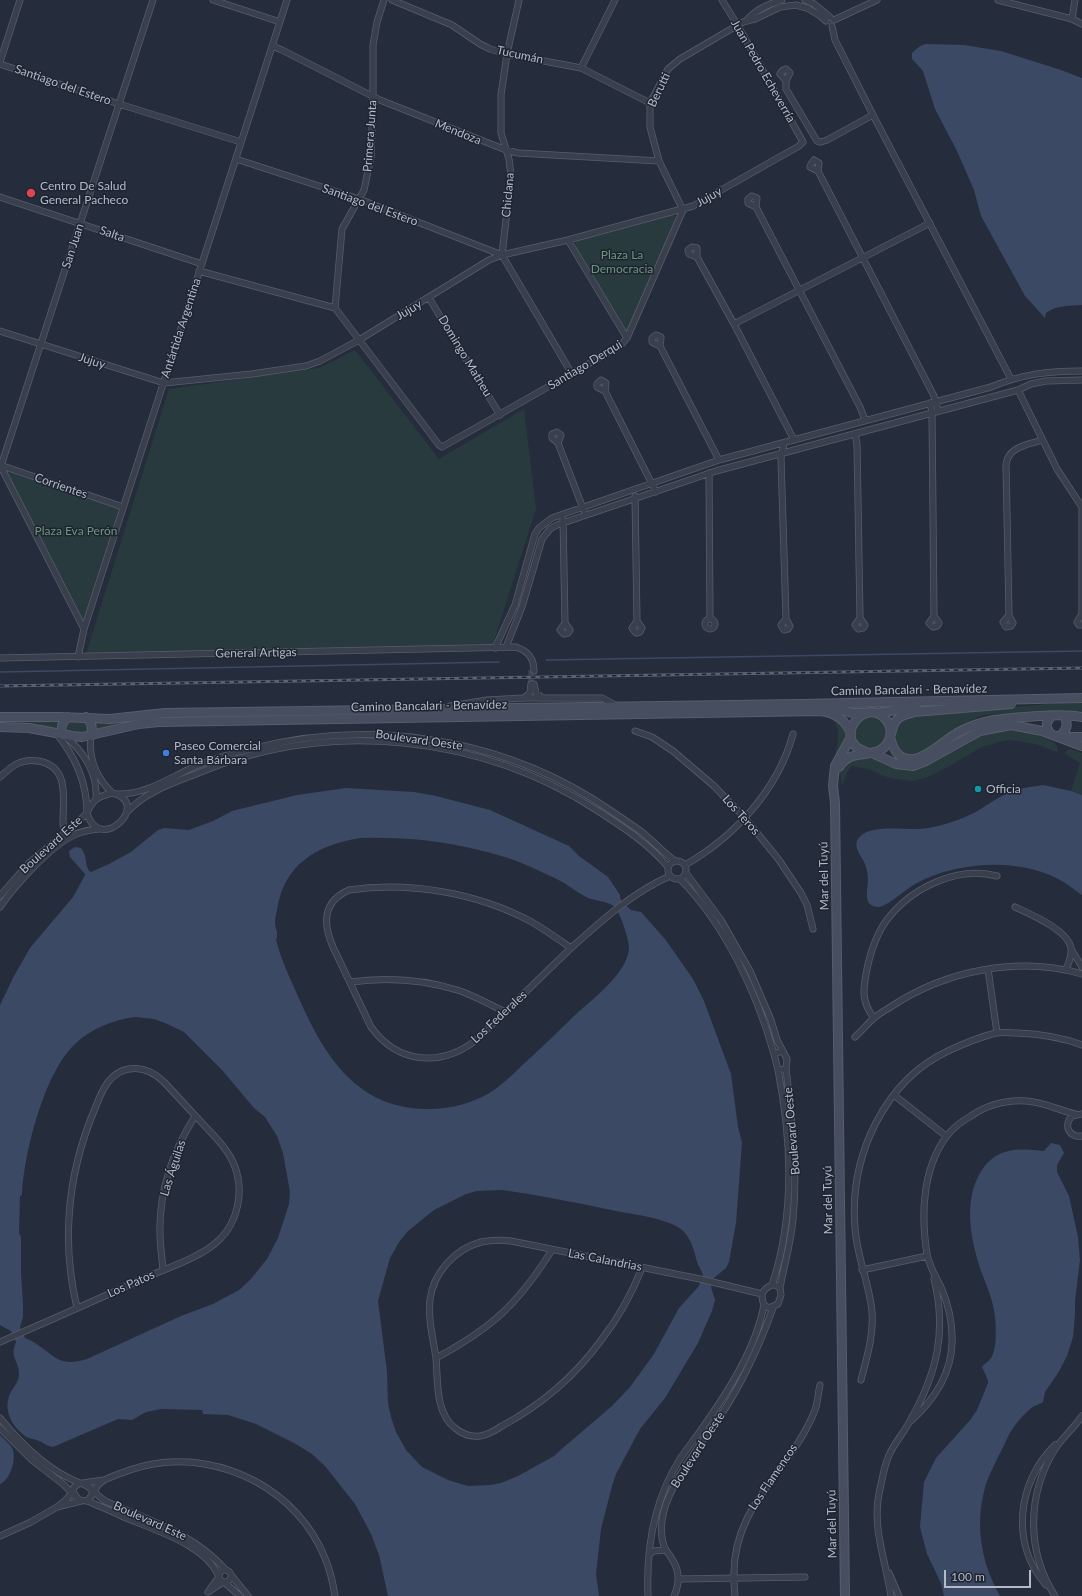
<!DOCTYPE html>
<meta charset="utf-8">
<style>
body{margin:0}
#map{position:relative;width:1082px;height:1596px;overflow:hidden;background:#252d3c;font-family:Lato,sans-serif}
canvas{display:block}
.scale{position:absolute;left:944px;top:1570px;width:87px;height:18px;box-sizing:border-box;border:2px solid #b4bac7;border-top:0;padding-left:5px;font-size:12px;line-height:14px;white-space:nowrap;color:#b4bac7;-webkit-text-stroke:3px #1e2431;paint-order:stroke}
</style>
<div id="map">
<canvas width="1082" height="1596"></canvas>
<div class="scale">100 m</div>
</div>
<script>
const context = document.querySelector('canvas').getContext('2d');
context.lineJoin = 'round';
function fillPath(path, color) { context.fillStyle = color; context.fill(path, 'evenodd'); }
function stroke(path, color, width, dash) { context.strokeStyle = color; context.lineWidth = width; context.lineCap = dash ? 'butt' : 'round'; context.setLineDash(dash || []); context.stroke(path); }
function label(font, color, halo, rows, align = 'center') {
  context.font = font + ' Lato,sans-serif'; context.lineWidth = 3; context.setLineDash([]); context.textBaseline = 'middle'; context.strokeStyle = halo; context.fillStyle = color; for (const [text, x, y, turn = 0] of rows) {
    context.save(); context.translate(x, y); context.rotate((+turn || 0) * Math.PI / 180); context.textAlign = isNaN(turn) ? turn : align; if (halo) context.strokeText(text, 0, 0); context.fillText(text, 0, 0); context.restore();
  }
}
const green = new Path2D(`
 M672,215L676,216V219L628,330H625L576,248V242L580,239Z
 M355,350L439,459L524,409L536,509L493,644L84,660L169,389L319,368Z
 M1,466L123,507L84,629Z
 M1082,701V714L1056,711L984,715L967,722L963,726L916,755H906L901,753L893,739L894,727L904,717Z
 M824,707L851,716L847,721L839,713L223,717L95,730V723L158,717Z
 M855 733a16 16 0 1 1 32 0a16 16 0 1 1-32 0Z
 M830,717C836,718 838,721 842,725C853,737 840,752 834,763C836,744 844,731 830,717Z
 M58,720L59,722L57,729L37,724L0,722Z
 M72,721L86,723L88,730L83,733L69,732L66,726L68,723Z
 M1015,729C1024,731 1054,738 1057,746C1058,748 1058,750 1057,752L1036,744L1010,740L1003,741L982,747L946,768L928,777L912,781L889,778L868,769L852,766L847,772L842,787L840,770L846,761C869,755 871,757 893,766L983,734Z
 M1071,749L1082,753V795L1071,791L1080,763L1065,754L1067,750Z`);
const water = new Path2D(`
 M926,44L964,45L1001,51L1061,70L1082,78V305C1070,306 1056,305 1046,313L1045,318L1025,296L981,216L974,190L957,151L935,109L923,71L912,59V53L920,46Z
 M1043,785L1071,791L1082,795V895C1073,889 1064,881 1054,877C1014,858 956,862 917,883C907,888 888,906 879,907C863,907 867,892 868,881C868,875 867,869 865,864C862,857 854,849 857,841C866,821 909,832 928,828C945,825 959,820 974,813C985,807 996,798 1008,793C1019,788 1031,787 1043,785Z
 M346,788L414,792L436,796L490,810L569,846L579,856L608,877L620,895V898L623,903L631,910L641,912L665,939L693,979L704,1001L731,1074L738,1127L742,1143L736,1223L729,1262L726,1268L714,1278L711,1287L715,1300L712,1311L698,1343L665,1398L640,1429L616,1474L612,1486L601,1529L596,1574L599,1596H388L379,1555L371,1534L355,1504L325,1466L312,1454L294,1443L256,1424L228,1415L203,1414L202,1410L161,1409L146,1412L132,1420L118,1419L53,1447C47,1446 44,1443 39,1441C35,1439 29,1439 25,1436C12,1426 4,1412 9,1396C12,1388 19,1383 19,1374C19,1360 9,1358 16,1342L11,1331L0,1325V1005L14,976L30,948L73,897L84,877L85,874L70,857L69,851L75,847L81,848C87,855 85,864 89,871L91,872L109,864L131,852L158,830L164,828L189,830L213,821L232,811L297,795ZM360,838C403,837 437,840 479,850C495,854 511,858 526,865C539,871 552,876 564,883C572,888 580,894 588,898C596,901 606,901 612,905C620,909 628,938 629,946C630,972 591,1000 574,1016C559,1031 544,1045 529,1059C517,1070 505,1083 491,1092C472,1104 446,1110 424,1109C353,1107 322,1051 297,994C289,976 281,959 276,940C279,933 275,929 275,922C275,918 276,914 277,910C284,864 317,845 360,838ZM135,1017L154,1019L165,1023L184,1032L222,1070L254,1108L265,1117L277,1136L283,1153L290,1192L289,1204L278,1238L267,1259L250,1280L239,1290L213,1304L181,1316L87,1359C54,1370 51,1348 25,1338L20,1327L23,1317V1304L21,1274V1237L19,1233L20,1196L22,1195C24,1153 44,1073 75,1044C92,1028 113,1020 135,1017ZM502,1190C540,1195 578,1203 616,1211C632,1214 672,1219 683,1231C691,1239 693,1247 696,1258C697,1264 701,1269 703,1275L699,1286L679,1308L654,1354L630,1387L612,1406L564,1447L554,1456L518,1476L501,1483L491,1485L468,1486L448,1480L422,1467L406,1450L396,1432L391,1417L388,1403L387,1372L378,1301L390,1258L399,1242L408,1231L434,1210L466,1194L477,1191Z
 M1051,1143L1060,1145L1064,1153L1057,1165V1172L1069,1196L1078,1237L1080,1260L1075,1301V1315L1073,1337L1067,1356L1058,1373L1045,1392L1043,1402C1039,1405 1034,1405 1030,1409C1019,1419 1011,1429 1005,1443C999,1456 992,1468 987,1481C974,1520 980,1561 1000,1596H944L941,1583L927,1554L920,1527L924,1482L936,1458L971,1419L977,1410L988,1383V1380L982,1367C985,1363 990,1361 992,1356C997,1346 996,1328 995,1317C993,1299 987,1287 981,1271C971,1240 963,1203 980,1173C996,1147 1017,1148 1044,1151Z
 M0,1435C4,1439 11,1445 13,1450C16,1461 10,1480 0,1484Z`);
const stream = new Path2D(`
 M546,660L1082,651
 M0,672L499,662`);
const streetTunnel = new Path2D(`
 M531,670V684`);
const street = new Path2D(`
 M213,0L280,22
 M384,0L377,22L373,45V97L371,157L368,171L364,190L342,229L335,308L439,445L442,447L620,346L627,338L683,210L659,161L650,127V103L668,69L680,59L743,22L755,19L780,7L796,5L807,8L819,15L826,21
 M392,0L452,25L480,44L490,49L507,54L581,68L650,103
 M519,0L507,54L501,95V133L509,159L511,175L502,255L572,374
 M805,0L814,4L830,17
 M998,0L1072,19L1082,24
 M1072,19L1075,0
 M747,20C756,9 769,4 782,0
 M834,20L877,0
 M832,26L835,40L873,115L1011,379
 M272,46L282,50L380,100L506,150L518,153L659,161
 M0,62L20,0
 M0,64L119,104L241,142
 M581,68L615,0
 M786,81L780,74L782,71L786,69L790,73L786,81V89L817,141L821,142L827,140L873,115
 M236,159L359,199L502,255
 M818,171L810,167L811,164L814,160L819,163L818,171L934,396L938,410
 M0,197L202,264
 M756,207L748,203V199L752,196L757,198L756,207L860,407L865,420
 M568,240L627,338
 M697,257L689,254L688,250L692,247L697,248V257L734,324L794,440
 M199,271L335,308
 M429,298L500,415
 M734,324L930,223
 M0,331L164,383L252,374L306,366L320,361L359,340L489,260L502,255L568,240L693,206L799,146L803,142L738,26L722,0
 M660,346L652,342V338L656,335L661,337L660,346L719,460
 M1018,390L1057,469L1082,507
 M605,391L597,387V384L601,380L606,383L605,391L656,492
 M930,403L932,412L934,616L929,623L933,627L937,626L939,623L934,616
 M855,434L857,444L860,618L865,625L863,628L858,629L855,625L860,618
 M558,443L561,435L557,432L552,434V438L558,443L584,511
 M784,443L781,458L786,619L790,626L788,629L784,630L781,625L786,619
 M0,465L84,629
 M0,465L123,507
 M0,469L153,0
 M709,473L710,619
 M635,496L637,621L642,628L640,632L636,633L632,628L637,621
 M1082,510V614L1077,622L1079,625H1082
 M563,519L565,623L570,630L568,633L564,634L560,630L565,623
 M1009,615L1003,622L1006,627L1011,626L1013,623L1009,615L1006,464C1009,446 1028,445 1042,440
 M705 624a5 5 0 1 1 10 0a5 5 0 1 1-10 0Z
 M506,647L522,607L542,539L550,529L557,525L716,471L1018,390L1031,384L1046,381L1082,380
 M495,648L515,605L535,534L539,528L552,518L719,460L991,387C1022,374 1049,371 1082,371
 M78,657L84,629L287,0
 M0,658L516,647C528,651 534,658 534,671
 M534,684L536,693L543,698
 M524,698L530,693L531,684
 M450,706L487,700L524,698H602L617,706
 M635,731L652,737L673,751L714,786L745,818L779,860L801,893L807,905L813,929
 M64,735C83,751 98,773 96,798
 M91,736C88,758 97,778 112,793
 M0,777C12,766 21,758 38,761C70,766 63,799 63,821C63,827 64,834 66,839
 M112,793C153,802 100,856 87,813C92,800 99,796 112,793Z
 M118,794C146,795 171,777 196,766C214,759 232,753 251,749C366,719 492,736 593,799C610,810 627,821 643,833C654,842 663,852 675,861
 M127,812C146,791 176,782 201,772C330,719 481,735 598,811C623,827 649,844 668,867
 M668 870a9 9 0 1 1 18 0a9 9 0 1 1-18 0Z
 M685,865C734,837 778,790 793,734
 M686,873L721,920L750,971L771,1020L777,1040L787,1059L786,1069L778,1070L774,1054L782,1051
 M680,879C725,924 757,993 774,1054
 M0,896L29,863L76,824L87,813C87,782 75,756 56,733
 M0,907C15,885 49,848 72,836C81,831 89,830 99,829
 M1015,907C1030,914 1068,930 1071,948C1072,956 1069,963 1066,969
 M571,948L475,1041C440,1067 398,1064 371,1027L333,947C323,924 322,902 349,890C409,881 477,893 530,921C544,929 558,939 571,948C601,921 633,892 670,876
 M1071,949L1082,967
 M988,969L997,1033
 M350,982C386,977 422,979 457,990C473,995 489,1004 505,1012
 M874,1018C861,1002 863,988 867,969C871,950 878,930 890,916C915,886 959,866 997,876
 M855,1037C862,1031 868,1023 874,1018C880,1013 886,1010 892,1006C947,970 1019,956 1082,974
 M894,1095L946,1136
 M1082,1114L1072,1116C1063,1125 1069,1138 1082,1136
 M642,1268C632,1293 619,1317 602,1339C576,1375 541,1405 502,1426C496,1430 488,1435 480,1436C471,1437 462,1434 455,1428C435,1413 438,1380 436,1358C433,1338 428,1320 430,1300C433,1273 455,1249 481,1242C491,1240 501,1240 511,1241L700,1279L762,1294
 M163,1270C162,1258 160,1245 160,1233C159,1191 173,1151 195,1116
 M862,1270L927,1256
 M772,1285C795,1216 792,1141 778,1070
 M772,1285H775L780,1288L781,1295L778,1304L769,1308L764,1305C760,1296 762,1289 772,1285Z
 M780,1288C784,1265 791,1243 793,1219C798,1168 792,1120 786,1069
 M0,1342C49,1321 98,1299 147,1277C169,1267 202,1257 219,1240C238,1222 244,1192 235,1167C229,1150 215,1137 203,1124C190,1110 177,1096 164,1082C148,1066 124,1062 108,1082C103,1089 99,1098 96,1106C81,1141 71,1180 69,1218C67,1249 70,1278 77,1308
 M436,1358C492,1328 518,1304 552,1250
 M861,1380C867,1357 874,1334 872,1311C869,1283 857,1257 855,1228C849,1157 884,1080 950,1050C965,1043 980,1037 996,1033C1002,1032 1010,1033 1017,1033C1040,1034 1061,1037 1082,1045
 M0,1418C21,1444 48,1471 80,1483
 M911,1421C934,1400 951,1375 952,1343C953,1323 949,1306 941,1287C936,1277 929,1266 927,1254C921,1216 922,1170 946,1137C952,1129 962,1121 971,1116C987,1105 1006,1100 1026,1101C1044,1102 1058,1110 1075,1114
 M0,1428L32,1460L63,1484L74,1495
 M104,1480C120,1473 136,1467 153,1464C224,1452 298,1491 325,1558C330,1570 333,1583 335,1596
 M83,1483L104,1480L98,1485L92,1495
 M73,1490L67,1499L57,1507L81,1501
 M92,1490V1495L87,1501L79,1500L73,1492L74,1487L80,1483C91,1485 97,1497 107,1502C151,1521 193,1533 226,1570
 M87,1501C100,1506 113,1512 126,1518C155,1530 205,1545 218,1575
 M0,1536L31,1522L57,1507
 M650,1554L654,1551L666,1550
 M219 1576a6 6 0 1 1 12 0a6 6 0 1 1-12 0Z
 M889,1573L899,1596
 M231,1575L248,1596
 M218,1578L208,1592L223,1582
 M679,1579L805,1577
 M225,1583L240,1596
 M1046,1585C1010,1544 1017,1482 1055,1445
 M648,1596C646,1548 654,1500 680,1459C687,1448 696,1438 703,1427C728,1392 756,1348 764,1305
 M674,1596C680,1583 680,1571 672,1559C670,1555 667,1552 665,1549C659,1534 661,1519 666,1504C680,1467 707,1437 728,1404C747,1373 761,1341 773,1308
 M735,1596C734,1589 734,1582 734,1575C733,1504 792,1470 815,1410C818,1402 818,1393 820,1385
 M891,1596C886,1562 872,1528 879,1494C882,1480 884,1465 890,1453C896,1441 905,1431 911,1419C937,1373 947,1331 934,1279
 M1055,1596C1026,1551 1027,1494 1055,1449C1063,1437 1074,1428 1082,1416`);
const secondary = new Path2D(`
 M829,707L853,713H865
 M876,713C890,713 902,707 916,706
 M0,717H60L110,719L165,713L802,704L1082,698
 M86,717C92,722 93,728 91,736
 M0,727L29,728L72,736L82,737L139,724L159,722L820,711C836,713 844,719 851,733
 M1050,733C1045,727 1046,721 1052,716
 M891,734C895,717 899,716 914,712L1011,704
 M63,735C60,727 62,722 68,717
 M1059,736C1067,731 1069,724 1064,716
 M890,737C893,750 899,761 914,759C928,757 946,739 959,732C984,718 1011,718 1039,716C1053,715 1068,714 1082,717
 M1064,737H1082
 M872,753L896,764L913,766L926,761L980,731L1011,725L1042,731L1082,746
 M839,767C851,746 879,761 888,742C892,735 891,727 887,721C867,693 829,740 866,752
 M845,1596L835,803L833,786L835,766L851,737`);
const rail = new Path2D(`
 M0,686L1082,668`);
const markers = [
 [31,193,5,"#e0444e"],
 [166,753,4,"#3f7fe0"],
 [978,789,4,"#0f9aa8"]
];
const streetNames = [
 ["Tucumán",520,55,12],
 ["Juan Pedro Echeverría",763,71,60],
 ["Santiago del Estero",63,85,19],
 ["Berutti",659,90,-65],
 ["Mendoza",458,132,22],
 ["Primera Junta",370,136,-86],
 ["Chiclana",508,195,-85],
 ["Jujuy",709,197,-29],
 ["Santiago del Estero",370,205,20],
 ["Salta",112,234,19],
 ["San Juan",73,246,-72],
 ["Jujuy",409,310,-31],
 ["Antártida Argentina",181,328,-72],
 ["Domingo Matheu",465,356,59],
 ["Jujuy",92,361,18],
 ["Santiago Derqui",585,365,-31],
 ["Corrientes",61,486,19],
 ["General Artigas",256,653,-1],
 ["Camino Bancalari - Benavídez",909,690,-1],
 ["Camino Bancalari - Benavídez",429,706,-1],
 ["Boulevard Oeste",419,740,8],
 ["Los Teros",741,815,48],
 ["Boulevard Este",51,845,-42],
 ["Mar del Tuyú",824,876,-91],
 ["Los Federales",499,1017,-43],
 ["Boulevard Oeste",792,1131,-95],
 ["Las Águilas",173,1168,-72],
 ["Mar del Tuyú",828,1200,-91],
 ["Las Calandrias",605,1260,11],
 ["Los Patos",131,1284,-24],
 ["Boulevard Oeste",698,1450,-57],
 ["Los Flamencos",773,1477,-56],
 ["Boulevard Este",150,1521,24],
 ["Mar del Tuyú",832,1524,-91]
];
const poiNames = [
 ["Centro De Salud",40,186],
 ["General Pacheco",40,200],
 ["Paseo Comercial",174,746],
 ["Santa Bárbara",174,760],
 ["Officia",986,789]
];
const parkNames = [
 ["Plaza La",622,255],
 ["Democracia",622,269],
 ["Plaza Eva Perón",76,531]
];
fillPath(green, '#283a3e');
fillPath(water, '#3b4964');
stroke(stream, '#3b4964', 1.5);
stroke(streetTunnel, '#3a4251', 5.5, [5.5, 3]);
stroke(street, '#575d6a', 7);
stroke(secondary, '#575d6a', 10);
stroke(street, '#393f4c', 5.5);
stroke(secondary, '#474e5f', 8);
stroke(rail, '#5b6373', 3);
stroke(rail, '#1e2431', 1.5, [4.5]);
for (const [x, y, r, color] of markers) { const dot = new Path2D(); dot.arc(x, y, r, 0, 2 * Math.PI); context.fillStyle = color; context.fill(dot); stroke(dot, '#1e2431', 1.5); }
label('12px', '#b4bac7', '#1e2431', streetNames);
label('12px', '#b4bac7', '#1e2431', poiNames, 'left');
label('12px', '#6d977a', '#1e2431', parkNames);
</script>
